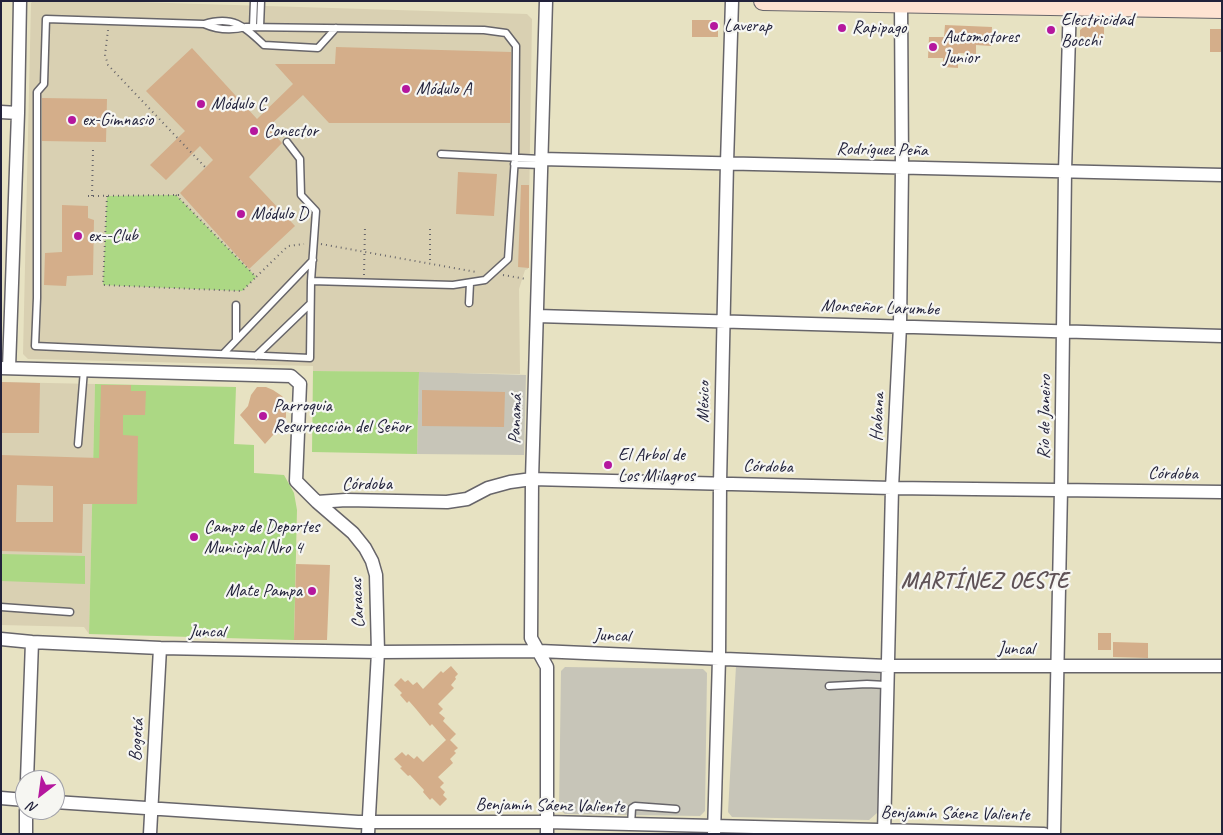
<!DOCTYPE html>
<meta charset="utf-8">
<style>
body{margin:0}
#map{position:relative;width:1223px;height:835px;overflow:hidden;background:#e7e2c2;font-family:Caveat,sans-serif}
canvas{display:block}
.frame{position:absolute;inset:0;border:2px solid #22223b;pointer-events:none}
.north{position:absolute;left:15px;top:770px;width:50px;height:50px;box-sizing:border-box;background:#f6f6f2;border:1px solid #a1a1a9;border-radius:50%;rotate:210deg;font-size:14px;font-weight:700;line-height:20px;text-align:center;color:#22223b}
.north::after{content:'';display:block;margin:auto;width:18px;height:22px;background:#b5179e;clip-path:polygon(50% 0,100% 100%,50% 72%,0 100%)}
</style>
<div id="map">
<canvas width="1223" height="835"></canvas>
<div class="frame"></div>
<div class="north">N</div>
</div>
<script>
const context = document.querySelector('canvas').getContext('2d');
context.lineJoin = 'round';
function fillPath(path, color) { context.fillStyle = color; context.fill(path, 'evenodd'); }
function stroke(path, color, width, dash) { context.strokeStyle = color; context.lineWidth = width; context.lineCap = dash ? 'butt' : 'round'; context.setLineDash(dash || []); context.stroke(path); }
function label(font, color, halo, rows, align = 'center') {
  context.font = font + ' Caveat,sans-serif'; context.lineWidth = 4.5; context.setLineDash([]); context.textBaseline = 'middle'; context.strokeStyle = halo; context.fillStyle = color; for (const [text, x, y, turn = 0] of rows) {
    context.save(); context.translate(x, y); context.rotate((+turn || 0) * Math.PI / 180); context.textAlign = isNaN(turn) ? turn : align; if (halo) context.strokeText(text, 0, 0); context.fillText(text, 0, 0); context.restore();
  }
}
const built = new Path2D(`
 M33,1H104L527,14L532,19L528,269L525,270L519,289L520,374L313,371V366L28,359L23,354L31,3Z
 M1,382L95,384L89,634L84,627L1,625Z`);
const industrial = new Path2D(`
 M419,372L526,375L524,455L417,454Z
 M736,666L878,668L883,674L877,813L869,820L732,817L728,812Z
 M565,667L703,669L707,673L705,811L700,816L565,814L559,809L561,671Z`);
const green = new Path2D(`
 M176,195L256,277L242,291L103,285L107,196Z
 M313,371L419,372L417,454L312,452Z
 M95,384L236,387L234,444L254,445V473L284,475L294,493L297,510L294,640L89,634Z
 M1,554L85,556V584L1,581Z`);
const building = new Path2D(`
 M692,20H713L718,26V37H692Z
 M1087,24L1104,25V38H1096V44L1080,43V30Z
 M945,25L992,27L991,46L976,45V54L958,53V68L943,67V58H928L929,37H944Z
 M1210,29H1222V52H1210Z
 M336,47L511,52L510,123H329L303,95L268,127L282,143L249,177L295,226L249,269L180,193L213,160L200,146L166,180L150,165L185,131L146,91L192,48L257,119L293,84L275,64H335Z
 M42,98L107,99L106,142L42,141Z
 M458,172L497,174L494,216L456,214Z
 M521,185H529V268L518,267Z
 M62,205L88,206V218L94,220L93,275L67,276L66,286L44,285L45,253L62,252Z
 M1,382L40,383L39,433H1Z
 M101,385H131V391H146L145,415H123V435L138,436L137,504H83L82,553L1,551V455L99,458ZM17,485L53,486V522H16Z
 M257,387H266L273,390L282,396L286,402V417L283,424L272,432L274,434L265,444L240,415L248,406L251,395Z
 M422,390L505,392L504,427L422,426Z
 M296,564L330,565L327,640H294Z
 M1098,633H1111V650H1098Z
 M1113,642L1148,643V658L1113,657Z
 M451,666L458,674L455,677L456,679L451,685L454,688L438,704L443,709L439,713L445,718L443,721L456,734L450,740L458,748L454,751L456,753L450,759L453,763L438,777L444,783L440,787L445,792L443,795L447,799L440,806L432,798L430,800L423,792L424,790L410,775L408,776L400,768L402,767L394,759L402,752L406,756L408,754L414,759L417,756L423,762L446,740L432,724L430,726L416,709L409,701L407,703L400,695L402,693L394,685L401,678L405,682L408,680L413,685L417,682L423,689L441,671L443,673Z`);
const path = new Path2D(`
 M108,30L105,55L108,65L206,168
 M176,195L256,277L288,246L304,244
 M88,196L182,195
 M92,196L93,149
 M107,196L103,285L242,291L256,277
 M430,229V264
 M321,244L476,272
 M364,275L365,226
 M503,275L526,279`);
const lane = new Path2D(`
 M204,24C233,15 244,26 264,45L318,48L336,28
 M253,27L254,1
 M260,27L261,1
 M287,142L300,159L301,195L316,211L311,281L310,358L35,346L37,298V92L44,84L46,19L204,24C218,30 231,31 246,27L484,30L506,33L516,46L515,157L508,259L485,280L453,285L311,281
 M441,154L541,159
 M514,164L541,165
 M469,303L470,283
 M236,305V340
 M223,354L313,260
 M256,356L310,304
 M78,444L84,370
 M1,607L70,612
 M829,686L867,684L886,685
 M631,825L632,808L635,806L676,809`);
const street = new Path2D(`
 M546,1L532,479L531,638L547,667V834
 M1,112L18,113
 M541,159L1222,175
 M537,316L1222,336
 M1,368L291,376L300,384L296,481L317,502L353,533L365,548L372,561L376,575L378,652L368,834
 M9,368L18,113L20,1
 M317,502L346,500L447,502L467,499L488,488L510,482L532,479L892,488L1222,492
 M1,639L32,642L160,648L378,652L539,651L887,666H1222
 M27,780L32,642
 M1,798L25,800
 M55,802L358,822H547L1044,834
 M26,834V810
 M150,834L160,648
 M714,834L719,658L720,483L727,163L732,1
 M884,834L892,488L900,326L902,168L901,1
 M1054,834L1061,489L1065,171L1070,1`);
const secondary = new Path2D(`
 M763,1L1222,9`);
const markers = [
 [714,26,5,"#b5179e"],
 [842,28,5,"#b5179e"],
 [1051,30,5,"#b5179e"],
 [933,47,5,"#b5179e"],
 [406,89,5,"#b5179e"],
 [201,104,5,"#b5179e"],
 [72,120,5,"#b5179e"],
 [254,131,5,"#b5179e"],
 [241,214,5,"#b5179e"],
 [78,236,5,"#b5179e"],
 [263,416,5,"#b5179e"],
 [608,465,5,"#b5179e"],
 [194,537,5,"#b5179e"],
 [312,591,5,"#b5179e"]
];
const poiNames = [
 ["Electricidad",1061,20],
 ["Bocchi",1061,41],
 ["Laverap",724,26],
 ["Rapipago",852,28],
 ["Automotores",943,37],
 ["Junior",943,58],
 ["Módulo A",416,89],
 ["Módulo C",211,104],
 ["ex-Gimnasio",82,120],
 ["Conector",264,131],
 ["Módulo D",251,214],
 ["ex--Club",88,236],
 ["Parroquia",273,406],
 ["Resurrecciòn del Señor",273,427],
 ["El Arbol de",618,455],
 ["Los Milagros",618,476],
 ["Campo de Deportes",204,527],
 ["Municipal Nro 4",204,548],
 ["Mate Pampa",302,591,"right"]
];
const streetNames = [
 ["Rodríguez Peña",882,150,1],
 ["Monseñor Larumbe",880,308,2],
 ["México",704,402,-89],
 ["Habana",878,417,-87],
 ["Río de Janeiro",1045,417,-89],
 ["Panamá",516,419,-88],
 ["Córdoba",768,467,2],
 ["Córdoba",1173,474,1],
 ["Córdoba",367,484],
 ["Caracas",358,603,-93],
 ["Juncal",207,632,1],
 ["Juncal",612,636,2],
 ["Juncal",1016,649],
 ["Bogotá",137,740,-86],
 ["Benjamín Sáenz Valiente",550,806,1],
 ["Benjamín Sáenz Valiente",955,814,1]
];
const districtNames = [
 ["MARTÍNEZ OESTE",985,582]
];
fillPath(built, '#d9d0b2');
fillPath(industrial, '#c7c5b8');
fillPath(green, '#acd884');
fillPath(building, '#d4ae8a');
stroke(lane, '#67656a', 9);
stroke(street, '#67656a', 15);
stroke(secondary, '#67656a', 20);
stroke(path, '#67656a', 2, [1, 4]);
stroke(lane, '#fff', 6);
stroke(street, '#fff', 12);
stroke(secondary, '#fee3d2', 18);
for (const [x, y, r, color] of markers) { const dot = new Path2D(); dot.arc(x, y, r, 0, 2 * Math.PI); context.fillStyle = color; context.fill(dot); stroke(dot, '#f6f6f2', 2); }
label('18px', '#22223b', '#f6f6f2', poiNames, 'left');
label('18px', '#22223b', '#f6f6f2', streetNames);
context.letterSpacing = '1px';
label('bold 22px', '#605357', '#f6f6f2', districtNames);
context.letterSpacing = '0px';
</script>
